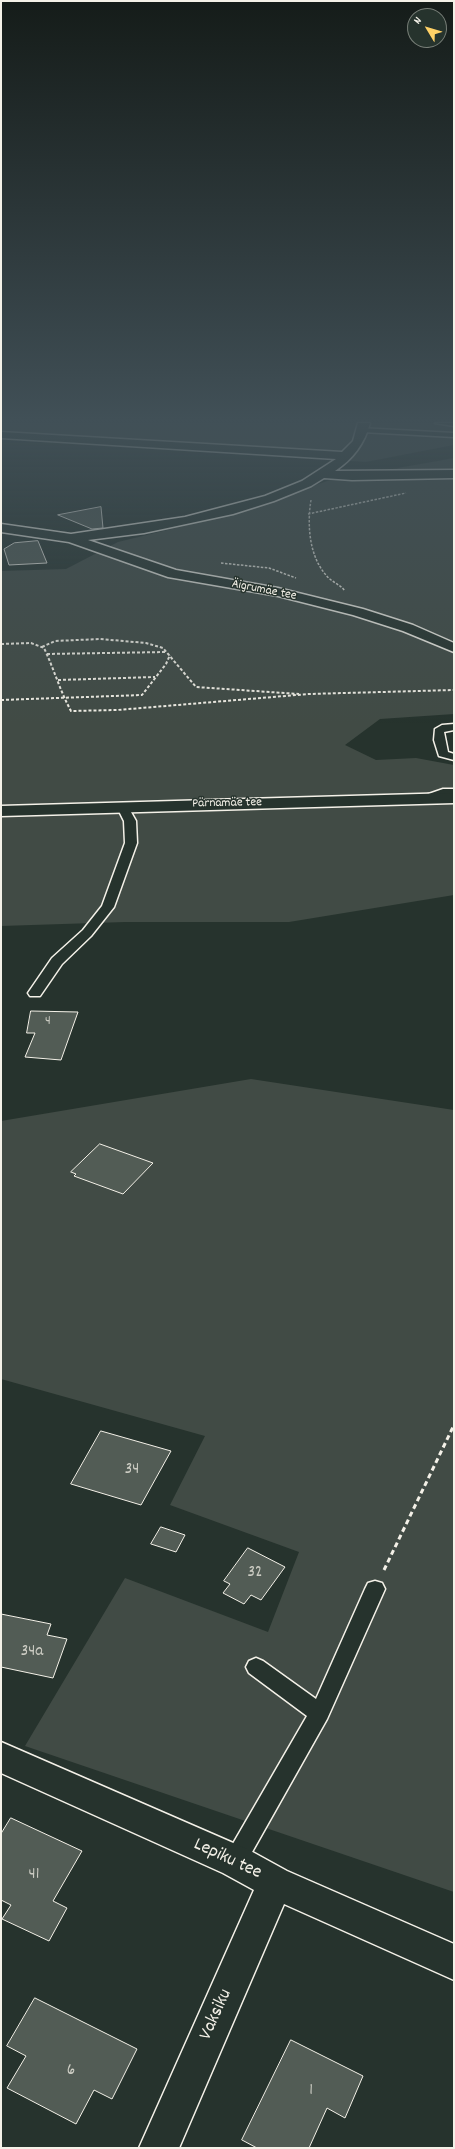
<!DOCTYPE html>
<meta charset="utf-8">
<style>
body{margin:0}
#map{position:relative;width:455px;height:2149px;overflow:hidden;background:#26332d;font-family:Dekko,sans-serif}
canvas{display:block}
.frame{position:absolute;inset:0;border:2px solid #f4f1e8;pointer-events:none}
.north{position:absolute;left:407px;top:8px;width:40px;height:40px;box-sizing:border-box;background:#26332d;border:1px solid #787f78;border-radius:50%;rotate:308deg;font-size:11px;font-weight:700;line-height:16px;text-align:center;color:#f4f1e8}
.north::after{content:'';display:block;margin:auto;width:14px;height:18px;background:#ffd166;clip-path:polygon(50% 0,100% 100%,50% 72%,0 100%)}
</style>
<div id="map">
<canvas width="455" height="2149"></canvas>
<div class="frame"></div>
<div class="north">N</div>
</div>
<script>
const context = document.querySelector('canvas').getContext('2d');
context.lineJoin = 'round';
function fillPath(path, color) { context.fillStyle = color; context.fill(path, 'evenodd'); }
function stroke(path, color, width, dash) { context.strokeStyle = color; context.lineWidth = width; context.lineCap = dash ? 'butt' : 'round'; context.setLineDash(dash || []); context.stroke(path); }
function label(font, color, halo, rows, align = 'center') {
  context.font = font + ' Dekko,sans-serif'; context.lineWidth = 3; context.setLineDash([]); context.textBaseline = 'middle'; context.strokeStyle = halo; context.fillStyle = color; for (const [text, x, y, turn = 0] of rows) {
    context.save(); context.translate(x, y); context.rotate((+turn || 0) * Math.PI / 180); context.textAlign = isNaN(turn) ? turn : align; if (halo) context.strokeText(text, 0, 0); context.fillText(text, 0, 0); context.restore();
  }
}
const green = new Path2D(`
 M1,423H454V445L366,462L1,439Z
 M454,458V714L380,719L345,745L376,760L416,758L454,765V895L289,922H125L1,926V571L66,569L118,542L233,514L330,480Z
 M251,1079L454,1110V1892L25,1746L125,1578L268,1632L299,1552L170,1505L205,1436L1,1379V1121Z`);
const building = new Path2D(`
 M101,507L103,528L92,529L58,515Z
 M38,541L47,563L9,565L4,549L14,543Z
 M31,1011L78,1012L61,1060L25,1057L35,1033H27Z
 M100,1144L153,1163L123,1194L74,1176L76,1174L71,1172Z
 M101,1431L171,1451L141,1505L71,1484Z
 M161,1527L185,1535L176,1552L151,1544Z
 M248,1548L285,1567L261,1600L251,1595L244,1604L223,1593L230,1584L224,1581Z
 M1,1614L51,1624L47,1635L67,1639L53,1678L1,1667Z
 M11,1818L82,1851L53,1901L67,1908L49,1941L2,1919L11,1905L1,1900V1834Z
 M35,1998L137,2049L112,2099L94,2090L76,2124L7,2088L26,2056L7,2046Z
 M291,2040L363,2076L345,2118L327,2108L309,2148H257L242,2140Z`);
const pathFar2 = new Path2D(`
 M311,500C307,524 309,556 326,575C331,582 340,584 345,591
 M308,514L406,493
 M221,563L269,568L296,578`);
const pathFar1 = new Path2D(`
 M1,644L31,643L44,648C54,669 60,691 71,711L117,710L309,694L454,690
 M42,647L55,641L100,639L146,643L163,648L196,687L299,694
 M47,654L167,652
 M58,680L155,677
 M1,700L142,695L166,664L170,655`);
const path = new Path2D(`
 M384,1570L454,1425`);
const lane = new Path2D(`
 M435,423H454V426Z
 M359,428L454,433V437L362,432H359Z
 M454,724V730L444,732L448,752L454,754V760L439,756L434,740L435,729L442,725Z
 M443,789H454V795H444L424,802L418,799L420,797Z
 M123,804L127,805L136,821L137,843L114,907L91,936L62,964L40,996H30L28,993L52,958L83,930L102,906L125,843L124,821L117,807Z
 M375,1581L382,1583L385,1589L327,1719L243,1868L235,1871L227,1868L224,1861L227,1854L307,1716L249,1673L246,1667L249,1661L256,1658L263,1661L316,1699L365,1589L368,1583Z`);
const street = new Path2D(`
 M358,423H370C365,443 352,460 335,471L454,470V478L352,480L324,478L311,486L274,501L233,514L144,533L88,540L176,570L278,588L363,609L413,625L454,643V652L403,631L353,615L278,596L168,577L69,542L1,532V524L71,534L185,517L265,496L302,481L336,459L1,438V432L342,452L353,441Z
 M1,1742L247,1849L287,1871L454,1944V1980L284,1904L179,2148H139L254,1890L223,1873L1,1773Z`);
const secondary = new Path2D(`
 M454,793V803L1,816V806Z`);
const farStreetnames = [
 ["Äigrumäe tee",264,591,11],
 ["Pärnamäe tee",227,804,-1]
];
const numberNames = [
 ["4",48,1022]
];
const nearNumbernames = [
 ["34",132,1471],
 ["32",255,1574],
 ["34a",32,1653],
 ["41",34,1876],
 ["6",71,2072],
 ["1",311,2092]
];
const nearStreetnames = [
 ["Lepiku tee",227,1860,25],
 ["Vaksiku",217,2015,-66]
];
fillPath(green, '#414b45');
fillPath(building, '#525c55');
stroke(building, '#f4f1e8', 1);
stroke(lane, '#f4f1e8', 3);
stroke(street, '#f4f1e8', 3);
stroke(secondary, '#f4f1e8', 3);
stroke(pathFar2, '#f4f1e8', 1.5, [2.5, 1.5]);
stroke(pathFar1, '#f4f1e8', 2, [3, 2]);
stroke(path, '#f4f1e8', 3, [5, 3.5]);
fillPath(lane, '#26332d');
fillPath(street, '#26332d');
fillPath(secondary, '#26332d');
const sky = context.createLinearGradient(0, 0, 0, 724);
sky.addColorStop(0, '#151c19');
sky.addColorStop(0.58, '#415057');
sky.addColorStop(1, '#41505700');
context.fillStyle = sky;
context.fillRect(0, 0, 455, 724);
label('13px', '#f4f1e8', '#26332d', farStreetnames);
label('14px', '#ccccc3', null, numberNames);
label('17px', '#ccccc3', null, nearNumbernames);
label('19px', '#f4f1e8', '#26332d', nearStreetnames);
</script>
